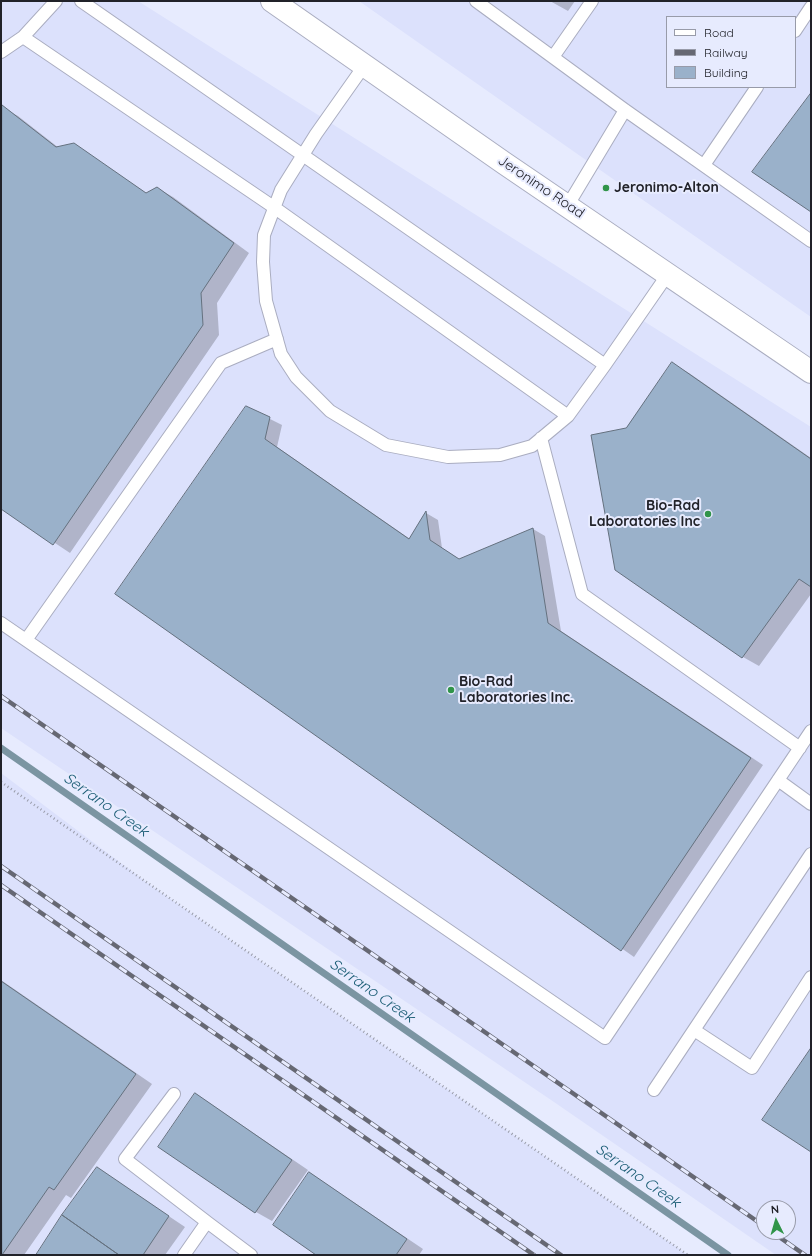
<!DOCTYPE html>
<style>
body{margin:0}
#map{position:relative;width:812px;height:1256px;overflow:hidden;background:#e7ebfe;font-family:Quicksand,sans-serif}
canvas{display:block}
.frame{position:absolute;inset:0;border:2px solid #212229;pointer-events:none}
.legend{position:absolute;left:666px;top:16px;width:130px;height:72px;box-sizing:border-box;background:#e7ebfe;border:1px solid #989ba9;margin:0;padding:5px 7px;list-style:none;font-size:12px;color:#212229}
.legend li{display:flex;align-items:center;gap:8px;height:20px}
.legend b{width:20px;border:1px solid #989ba9}
.north{position:absolute;left:756px;top:1200px;width:40px;height:40px;box-sizing:border-box;background:#e7ebfe;border:1px solid #989ba9;border-radius:50%;rotate:355deg;font-size:11px;font-weight:700;line-height:16px;text-align:center;color:#212229}
.north::after{content:'';display:block;margin:auto;width:14px;height:18px;background:#309449;clip-path:polygon(50% 0,100% 100%,50% 72%,0 100%)}
</style>
<div id="map">
<canvas width="812" height="1256"></canvas>
<div class="frame"></div>
<ul class="legend">
<li><b style="height:5px;background:#fff"></b>Road</li>
<li><b style="height:5px;background:#666873"></b>Railway</li>
<li><b style="height:11px;background:#9ab1ca"></b>Building</li>
</ul>
<div class="north">N</div>
</div>
<script>
const context = document.querySelector('canvas').getContext('2d');
context.lineJoin = 'round';
function fillPath(path, color) { context.fillStyle = color; context.fill(path, 'evenodd'); }
function stroke(path, color, width, dash) { context.strokeStyle = color; context.lineWidth = width; context.lineCap = dash ? 'butt' : 'round'; context.setLineDash(dash || []); context.stroke(path); }
function label(font, color, halo, rows, align = 'center') {
  context.font = font + ' Quicksand,sans-serif'; context.lineWidth = 4; context.setLineDash([]); context.textBaseline = 'middle'; context.strokeStyle = halo; context.fillStyle = color; for (const [text, x, y, turn = 0] of rows) {
    context.save(); context.translate(x, y); context.rotate((+turn || 0) * Math.PI / 180); context.textAlign = isNaN(turn) ? turn : align; if (halo) context.strokeText(text, 0, 0); context.fillText(text, 0, 0); context.restore();
  }
}
const built = new Path2D(`
 M1,1H138L811,427V1255H776L554,1102L1,728ZM764,1208H788V1232H764Z
 M359,1H811V317L643,200ZM667,17H795V87H667Z
 M1,773L150,885L688,1255H1Z`);
const shadow = new Path2D(`
 M550,1H575L568,11Z
 M2,107L18,116L59,148L73,144L147,194L157,188L173,197L249,253L217,303L219,335L70,553L1,507Z
 M673,364L689,373L811,458V594L759,666L743,657L626,429Z
 M246,407L282,425L277,447L410,539L426,513L438,520L442,548L460,560L533,529L545,536L561,631L763,765L634,957L116,594Z
 M1,980L152,1084L71,1198L66,1195L24,1255H1Z
 M196,1094L308,1170L272,1221L256,1212Z
 M97,1168L185,1227L165,1255H37Z
 M310,1173L423,1249L419,1255H318Z`);
const stream = new Path2D(`
 M1,748L728,1255`);
const building = new Path2D(`
 M811,93V212L752,172Z
 M2,105L56,147L74,143L146,193L157,187L234,243L201,293L203,325L53,545L1,509Z
 M672,362L811,459V587L799,579L742,658L615,570L591,435L626,428Z
 M246,406L270,417L265,439L409,539L426,511L430,540L459,559L533,528L548,623L751,758L621,951L115,594Z
 M1,981L136,1074L54,1190L49,1187L2,1255Z
 M811,1048V1152L762,1120Z
 M195,1093L292,1160L255,1213L158,1147Z
 M97,1167L169,1216L143,1255H119L62,1215Z
 M309,1172L407,1239L396,1255H316L273,1225Z
 M62,1215L119,1255H36Z`);
const path = new Path2D(`
 M1,782L688,1255`);
const lane = new Path2D(`
 M81,1L605,365
 M476,1L625,110L811,241
 M795,31L811,7
 M23,37L275,208L568,416
 M1,52L23,37L56,1
 M553,57L592,1
 M364,66L316,134L281,190L264,235L263,262L266,301L281,354L296,377L330,411L386,445L448,457L500,455L532,446L568,416L605,365L668,274
 M704,165L757,87
 M568,205L625,110
 M541,438L582,594L800,748
 M1,623L605,1038L811,731
 M26,640L221,363L277,339
 M778,780L811,804
 M694,1030L752,1068L811,977
 M654,1090L811,854
 M174,1094L125,1159L207,1222
 M184,1255L207,1222L251,1255`);
const secondary = new Path2D(`
 M272,1L504,163L811,372`);
const rail = new Path2D(`
 M1,696L764,1226
 M1,866L561,1255
 M1,885L534,1255
 M772,1232L805,1255`);
const markers = [
 [606,188,4,"#309449"],
 [708,514,4,"#309449"],
 [451,690,4,"#309449"]
];
const streetNames = [
 ["Jeronimo Road",541,187,34]
];
const poiNames = [
 ["Jeronimo-Alton",614,188],
 ["Bio-Rad",700,506,"right"],
 ["Laboratories Inc",700,522,"right"],
 ["Bio-Rad",459,682],
 ["Laboratories Inc.",459,698]
];
const waterNames = [
 ["Serrano Creek",106,805,35],
 ["Serrano Creek",372,991,35],
 ["Serrano Creek",638,1176,35]
];
fillPath(built, '#dce1fc');
fillPath(shadow, '#0003');
stroke(stream, '#7b95a2', 7);
fillPath(building, '#9ab1ca');
stroke(building, '#65717f', 1);
stroke(lane, '#aaadc0', 14);
stroke(secondary, '#aaadc0', 24);
stroke(path, '#999caa', 2.5, [1, 3]);
stroke(lane, '#fff', 12);
stroke(secondary, '#fff', 22);
stroke(rail, '#666873', 4.5);
stroke(rail, '#e7ebfe', 3, [9]);
for (const [x, y, r, color] of markers) { const dot = new Path2D(); dot.arc(x, y, r, 0, 2 * Math.PI); context.fillStyle = color; context.fill(dot); stroke(dot, '#e7ebfe', 1.5); }
label('14px', '#212229', '#e7ebfe', streetNames);
label('bold 14px', '#212229', '#e7ebfe', poiNames, 'left');
label('italic 15px', '#1c5e76', '#e7ebfe', waterNames);
</script>
